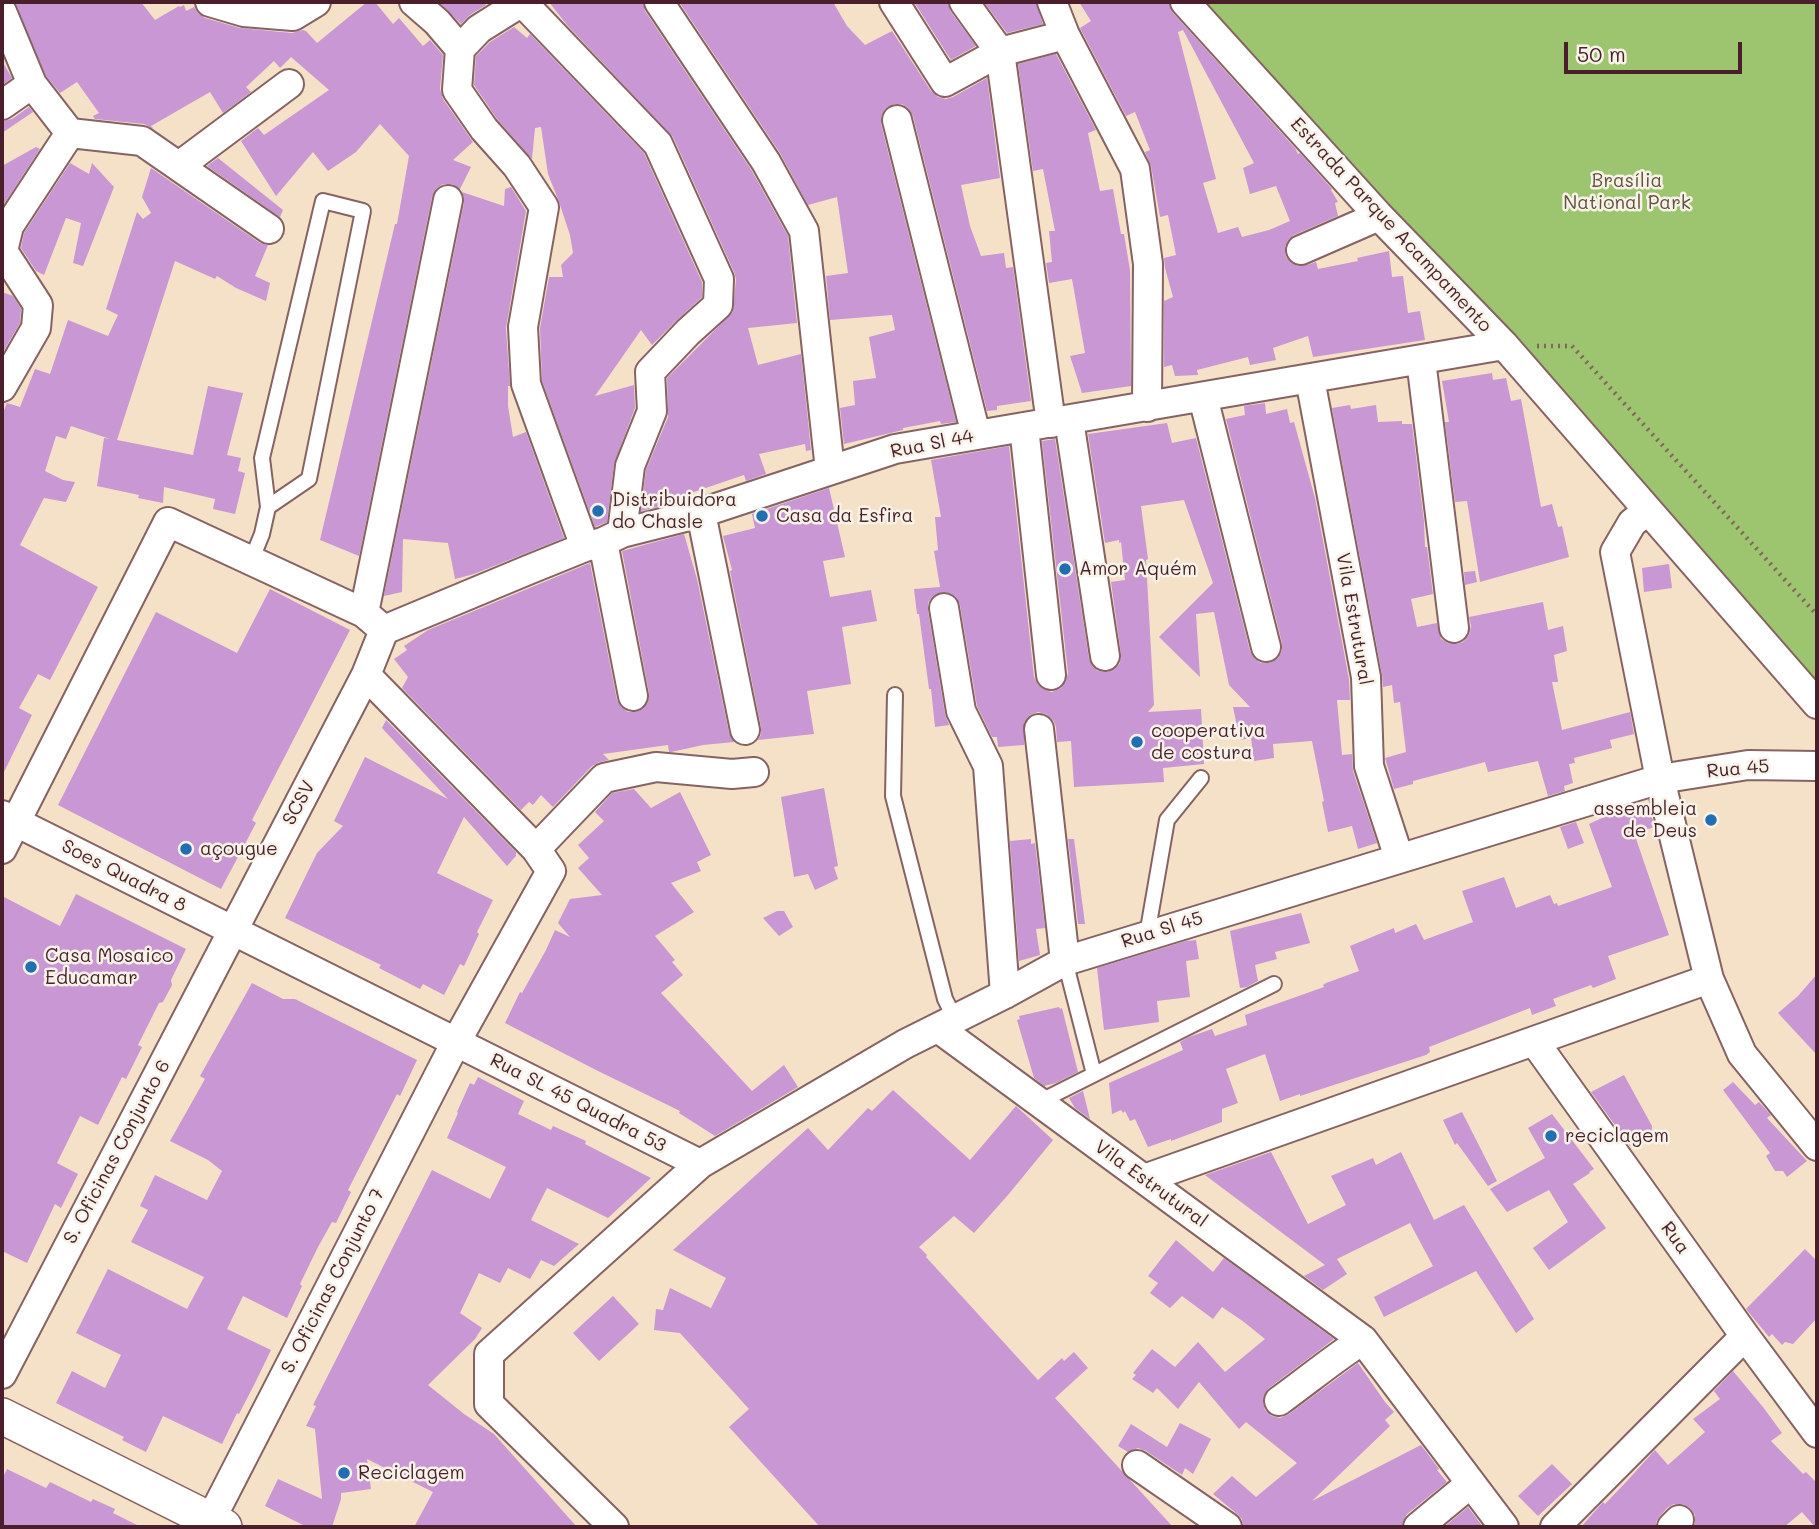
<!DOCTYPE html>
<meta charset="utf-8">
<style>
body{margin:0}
#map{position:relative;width:1819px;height:1529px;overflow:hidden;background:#f5e1c8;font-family:Mali,sans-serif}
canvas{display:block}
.frame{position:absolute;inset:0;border:4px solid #4a1f2b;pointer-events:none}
.scale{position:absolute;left:1564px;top:42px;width:178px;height:32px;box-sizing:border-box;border:4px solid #4a1f2b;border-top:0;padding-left:9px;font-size:21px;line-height:24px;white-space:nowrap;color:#4a1f2b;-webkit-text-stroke:5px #f7f3e8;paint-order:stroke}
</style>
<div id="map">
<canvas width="1819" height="1529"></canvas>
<div class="frame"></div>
<div class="scale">50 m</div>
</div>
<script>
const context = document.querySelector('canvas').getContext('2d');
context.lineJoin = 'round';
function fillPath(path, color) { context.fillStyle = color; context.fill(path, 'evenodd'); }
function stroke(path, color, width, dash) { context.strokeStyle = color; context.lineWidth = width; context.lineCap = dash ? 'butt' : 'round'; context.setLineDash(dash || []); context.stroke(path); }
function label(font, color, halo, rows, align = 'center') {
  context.font = font + ' Mali,sans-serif'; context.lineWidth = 5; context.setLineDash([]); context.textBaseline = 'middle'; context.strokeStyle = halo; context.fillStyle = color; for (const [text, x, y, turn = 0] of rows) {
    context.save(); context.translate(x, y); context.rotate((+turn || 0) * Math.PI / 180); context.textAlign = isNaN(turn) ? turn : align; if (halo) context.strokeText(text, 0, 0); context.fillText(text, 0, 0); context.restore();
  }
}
const green = new Path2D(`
 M1198,2H1817V681Z`);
const building = new Path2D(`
 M14,2H141L155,20L179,6L180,7L184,5L186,11L194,7L198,13L205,18L240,28L292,33L303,30L306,31L317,43L367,2H375L393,24L399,18L423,46L430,40L443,55L440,89L443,99L473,142L453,160L471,167L460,189L452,184H443L436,189L432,197L359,556L320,540L395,224H397L409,156L380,124L356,152L328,171L313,152L276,196L241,141L258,128L264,135L329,90L291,57L280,68L274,61L246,87L251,92L223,113L210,92L151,126L154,129L144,124L95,119L93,116L99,113L77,82L60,93L46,76Z
 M439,2H482L486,5L470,15L461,24Z
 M549,2H643L645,11L752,171L788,236L797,323L748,328L758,365L801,354L811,450L806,451L805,444L759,454L766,474L746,481L744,475L673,499L674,503L641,511L646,470L668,417L667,378L733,312L736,279L734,272L673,137L567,25Z
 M679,2H833L847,26L865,45L892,31L931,91L938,97L946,99L953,97L987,78L1000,178L961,185L970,226L981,256L1004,253L1006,268L1013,267L1031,401L997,406V410L987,411L913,116L908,108L902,104H894L885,109L881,116V124L956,422L941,424L940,421L903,428V430L844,444L840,408L855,405L853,381L876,378L869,337L895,330L892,315L830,320L826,276L848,273L837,197L808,205L780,153Z
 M914,2H948L951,12L976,46L951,60Z
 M984,2H1036L1043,24L1007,33Z
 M1079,2H1169L1173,13L1295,148L1298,154L1300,153L1332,189L1331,190L1338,202L1335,203L1338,216L1294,235L1288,240L1285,247L1286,257L1291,263L1298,266L1307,265L1316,262L1318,269L1358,261L1357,258L1389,251L1392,277L1403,276L1408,313L1420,311L1425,340L1313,357L1308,336L1273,348L1276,360L1250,365L1248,357L1197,370L1198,375L1175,376L1172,365L1164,367V301L1173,297L1165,268L1164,258L1176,255L1168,215L1160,217L1151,166L1145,152L1150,150L1135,112L1126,116L1080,28L1091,21ZM1183,30L1254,163L1243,168L1250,194L1276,186L1290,221L1269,230L1242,237L1238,227L1218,233L1203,183L1216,179L1178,32Z
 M514,27L527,38L530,34L644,153L702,282V297L677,320L652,345L641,330L595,396L634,385L635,408L614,464L607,522L595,527L542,381L540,328L549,277H563L561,265L573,253L570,235L558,199L548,174L541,127L535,128L532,159L497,119L474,85L476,56L490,42Z
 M1056,54L1096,130L1088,133L1100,191L1113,189L1121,234H1124L1130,270L1131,386L1082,393L1070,356L1085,353L1072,279L1049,283L1046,263L1052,262L1049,231H1055L1043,169L1033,171L1018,64Z
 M2,61L12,78L2,85Z
 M29,107L33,112L2,133V121L12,119Z
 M36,147L40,149L2,207V166Z
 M218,158L283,210L280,217L207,166Z
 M70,163L89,174L92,163L114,187L83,266L73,263L81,223L66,218L44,275L36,271L21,248L24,233Z
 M151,168L260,243L268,245L255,276L270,283L266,301L236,288L217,276L215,279L175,261L117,440L193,455L208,386L243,393L227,455L241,458L238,471L245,473L235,514L213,509L215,499L164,487L163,503L138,498L139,495L97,486L104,438L110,439L71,426L66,439L56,436L45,471L63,480L75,482L66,502L44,498L20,545L98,587L50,680L38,674L19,708L32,715L2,776V415L7,403L20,407L35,369L50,374L68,320L108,336L118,315L106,309L137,212L143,219L151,213L142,197Z
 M511,187L526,211L506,328L510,386H508V406L513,437L526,432L564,538L474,574L455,579L448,543L403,539L402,592L384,596L464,203L462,192L504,206L505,189Z
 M2,292L13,296L21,309L20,323L2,354Z
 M1492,373L1493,380L1506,378L1511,401L1521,399L1541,507L1552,504L1558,527L1562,526L1569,557L1480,582L1467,501L1455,502L1445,422H1449L1442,381Z
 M1265,403L1266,414L1287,409L1290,423L1294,422L1315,498L1349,679L1350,700H1337L1342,755L1352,754L1353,771L1377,843L1358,849L1352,826L1328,832L1322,802L1324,801L1312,741L1273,744L1274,758L1254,761L1251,738L1240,740L1233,707H1250L1229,685L1214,612L1196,614L1200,677L1159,637L1213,583L1184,500L1141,506L1148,559L1146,560L1154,705L1148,712L1201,709L1204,764L1163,768L1164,782L1074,787L1071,741L1057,742L1056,727L1053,720L1046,714L1038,712L1030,715L1024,723V745L998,747L997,737H992L977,706L960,605L956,597L950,593L942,592L933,596L928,603V611L945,714L949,725L935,727L931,689H929L919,614H917L914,589L940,587L934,551L938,550L935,517H941L931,460L1009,446L1034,677L1038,685L1045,690L1052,692L1061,688L1066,681L1068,673L1042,441L1055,439L1089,659L1093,667L1098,671L1107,672L1116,668L1120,663L1121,654L1111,582L1125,580L1121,542L1119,543V540L1105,543L1088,434L1167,423L1172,443L1196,438L1250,651L1255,659L1261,663H1269L1278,658L1282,651V643L1226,419L1245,415L1244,406Z
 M1350,405L1351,409L1376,405L1378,422L1402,421V424H1412L1424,521L1425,547H1427L1433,594L1411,599L1417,627L1437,623L1441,639L1448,643L1457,644L1463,642L1469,635L1471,626L1469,617L1543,602L1548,630L1563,626L1567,651L1554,655L1558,682H1552L1562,730L1630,712L1634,734L1610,740L1612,748L1574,758L1575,763L1569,764L1573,783L1564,786L1565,791L1548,796L1538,761L1488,772L1485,762L1413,781V784L1394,789L1385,758L1406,752L1400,702L1394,703L1392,685L1383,687L1382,674L1332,408Z
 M829,488L845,557L823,561L830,597L871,590L877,621L842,627L851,684L807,691L814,734L758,740L761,735V727L730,571L732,570L723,536L755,528L752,514Z
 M684,534L697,579L729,733L734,742L703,745L671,752H669L668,745L603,754L609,760L600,762L592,766L553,807L541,795L533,805L529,802L521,810L402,688L408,677L394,659L407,650L404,646L428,630L590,563L617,700L621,707L628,712H635L643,709L648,702L649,693L622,551Z
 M1669,564L1672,588L1644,592L1642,568Z
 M1475,571L1477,582L1465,585L1464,572Z
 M270,589L350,630L252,820L256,823L221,889L58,805L156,612L237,653Z
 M386,720L516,852V856L507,866L464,817L437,873L493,900L477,932L479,934L464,966L460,964L444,995L423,984L420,989L379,968L381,965L285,918L317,853L343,826L334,821L365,757L448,799L382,728Z
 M824,788L838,866L834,867L838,879L815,890L808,874L794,877L781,797Z
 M634,789L651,808L680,792L711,855L697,862L701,871L671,883L694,912L655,936L675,960L672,962L683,975L661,993L752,1091L784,1065L798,1087L715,1136L679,1113L680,1111L596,1070L505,1023L520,992L522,993L546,950L555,930L570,937L558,923L570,899L602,895L578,868L589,858L578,845L604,821L595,812L612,793Z
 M1648,804L1655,827L1634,833L1669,935L1608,956L1616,979L1593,988L1591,985L1553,999L1556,1006L1532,1015L1530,1008L1429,1047L1430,1052L1426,1055L1300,1096V1094L1280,1101L1265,1054L1226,1069L1238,1103L1222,1109V1122L1171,1141V1139L1148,1147L1135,1119L1130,1121L1125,1111L1123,1113L1121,1110L1112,1114L1109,1083L1183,1050L1180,1042L1189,1037L1212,1029L1215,1036L1247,1025L1245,1015L1324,987L1323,985L1326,983L1359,971L1350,946L1394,928L1395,933L1416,924L1424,940L1473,922L1462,891L1504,877L1516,908L1550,895L1554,904L1557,903L1558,906L1612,887L1589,824L1613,813L1614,816Z
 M1576,822L1584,843L1568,849L1560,827Z
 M1031,839V844L1035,843L1045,928L1036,929L1040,955L1019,961L1010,841Z
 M1068,839H1074L1085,924H1078Z
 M76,894L186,949L171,980L172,985L163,1002L159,1003L138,1045L142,1047L126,1079L122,1077L98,1125L80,1116L57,1163L78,1174L61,1208L55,1204L27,1263L2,1251V896L60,926Z
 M777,911H784L793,927L779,936L763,918Z
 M1301,913L1310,943L1275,952L1277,959L1255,965L1258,981L1247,987L1240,988L1230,931Z
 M1196,940L1199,959L1186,961L1190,997L1157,1001L1159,1022L1104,1030L1097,968L1186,941Z
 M1817,974V1055L1778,1013L1798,996Z
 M252,983L283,999H295L417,1060L400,1096L397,1094L348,1190L351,1192L336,1223L332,1222L318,1247L300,1284L302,1286L287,1318L243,1296L227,1329L271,1350L255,1383L239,1414L237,1413L222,1444L163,1416L146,1452L122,1440L124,1437L56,1403L72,1371L105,1388L121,1355L76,1333L108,1269L187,1309L204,1277L131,1242L148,1210L140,1206L155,1175L207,1200L222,1171L208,1160L170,1141L205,1079L200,1076Z
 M1059,1007L1060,1009L1062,1008L1078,1072L1056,1083L1044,1086L1034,1078L1017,1020L1020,1019L1019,1016Z
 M1624,1075L1652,1126V1134L1630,1146L1591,1092Z
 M478,1077L524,1101L518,1114L551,1130L553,1126L586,1141L585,1144L651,1178L608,1218L547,1188L531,1220L579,1244L554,1266L541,1260L530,1279L508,1268L500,1283L479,1273L460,1313L482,1328L475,1339L428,1385L464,1414L494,1434L577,1527H414L433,1492L367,1459L371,1489L341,1493V1499L332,1527H307L265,1506L278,1479L322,1499L315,1429L306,1426L316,1406L313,1405L432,1170L490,1199L506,1167L447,1138L458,1113L457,1112L470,1083L474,1085Z
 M1733,1082L1755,1105L1759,1102L1771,1115L1767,1118L1807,1161L1787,1177L1783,1171H1775L1766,1156L1770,1153L1723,1090Z
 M893,1090L970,1160L1016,1106L1053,1140L1008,1195L974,1233L954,1216L919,1247L927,1255L926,1257L1038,1380L1062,1358L1064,1361L1074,1352L1088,1368L1055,1398L1173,1527H820L729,1427L749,1409L680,1333L654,1330L656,1309L663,1310L670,1288L711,1308L726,1278L673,1250L808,1128L828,1150L868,1108L872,1111Z
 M1083,1091L1090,1119L1075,1108L1069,1098Z
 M1462,1112L1497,1181L1488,1186L1457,1143L1455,1145L1443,1120Z
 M1552,1114L1594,1169L1589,1172L1590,1173L1573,1184L1606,1228L1549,1270L1533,1248L1568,1222L1549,1190L1507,1212L1490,1189L1545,1158L1528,1128Z
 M1271,1152L1308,1224L1346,1205L1331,1176L1373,1158L1376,1165L1401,1152L1434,1220L1464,1205L1534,1319L1516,1333L1476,1271L1384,1317L1374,1297L1433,1266L1410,1223L1337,1259L1347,1274L1323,1290L1304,1276L1327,1264L1325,1265L1205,1175Z
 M1176,1240L1213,1272L1224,1258L1334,1339L1269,1388L1264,1395L1263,1403L1265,1410L1272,1416L1280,1418L1289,1414L1358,1363L1385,1402L1394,1412L1385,1420L1390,1426L1312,1501L1421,1445L1439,1469L1437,1470L1447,1482L1407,1514L1403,1521L1402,1527H1243L1242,1519L1237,1514L1213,1494L1232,1476L1256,1497L1297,1463L1246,1422L1239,1429L1199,1382L1178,1409L1157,1388L1153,1393L1132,1379L1136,1375L1133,1373L1152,1349L1175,1367L1198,1342L1225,1372L1265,1339L1244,1322L1222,1307L1213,1319L1182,1296L1170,1308L1150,1293L1158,1283L1148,1276Z
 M1805,1249L1817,1261V1318L1793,1344L1785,1342L1782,1345L1772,1334L1769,1337L1746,1309Z
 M613,1296L639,1324L599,1361L573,1333Z
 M1733,1371L1763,1407L1782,1433L1771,1441L1803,1474L1806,1472L1817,1483V1527H1815L1802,1512L1784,1527H1693L1695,1524V1515L1690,1508L1683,1504H1674L1667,1508L1660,1516L1656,1522V1527H1581L1603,1502L1605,1504L1627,1481L1655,1450L1668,1465L1705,1432L1693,1419L1720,1399L1714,1391Z
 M1180,1423L1211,1439L1193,1474L1185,1468L1182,1475L1146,1451L1138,1448L1128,1452L1118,1446L1131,1424L1167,1447Z
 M1552,1464L1572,1484L1538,1516L1518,1496Z
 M7,1469L46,1488L50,1482L91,1502L93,1499L115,1509L113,1513L141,1527H2V1479Z
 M1468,1507L1483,1527H1444Z`);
const path = new Path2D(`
 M1537,346H1572L1817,615`);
const service = new Path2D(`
 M251,561L262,534L268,507L262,458L323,201L363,211L309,479L268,507
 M895,695L893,796L945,999L955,1019
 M1147,935L1167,820L1201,778
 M1065,961L1094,1074
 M1039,1102L1274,984`);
const minor = new Path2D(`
 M210,2L244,12L293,16L316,2
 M414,2L437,22L460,49L457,90L484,129L517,166L544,207L523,327L526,384L585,547
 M522,2L658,144L719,279L718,305L688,332L650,372L652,411L630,466L622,533
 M659,2L766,162L804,231L830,470
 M894,2L945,82L1000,52L1065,35
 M964,2L1000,52L1051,423
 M1052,2L1065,35L1135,169L1148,264L1147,407
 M1185,2L1379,216L1504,345L1817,704
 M2,12L32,84L70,133L142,141L269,229
 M460,49L479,29L522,2
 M2,105L32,84
 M897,120L976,435
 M179,166L289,84
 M1301,250L1379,216
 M1421,360L1454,628
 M1310,379L1366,677L1369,766L1399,858
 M2,387L36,328L38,305L3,251L9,226L70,133
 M1203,397L1266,647
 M1069,420L1105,656
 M1024,427L1051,675
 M1648,510L1632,523L1615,552L1660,779L1709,979L1742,1054L1817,1146
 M701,513L745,730
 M603,542L633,696
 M944,608L961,711L988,766L1005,994
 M364,613L448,200
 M384,630L528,570L585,547L603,542L622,533L701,513L895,449L1504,345
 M1039,729L1065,961
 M2,815L700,1164
 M2,849L168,522L364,613L384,630L366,675L536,849L551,871L456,1042L207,1527
 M536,849L604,778L656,767L732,774L754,772
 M938,1028L1363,1340L1504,1527
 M1534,1041L1745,1336L1817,1433
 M1144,1179L1709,979
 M2,1374L366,675
 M1279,1401C1307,1381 1334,1358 1363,1340
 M1137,1465L1227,1527
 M614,1527L489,1404V1354L700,1164L905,1044L1005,994L1065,961L1660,779L1748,765L1817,766
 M1418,1527L1470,1484
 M1555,1527L1745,1336
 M1672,1527L1679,1520`);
const tertiary = new Path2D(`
 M2,1416L224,1527`);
const markers = [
 [598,511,7,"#1f6fb2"],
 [762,516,7,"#1f6fb2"],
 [1065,569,7,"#1f6fb2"],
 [1137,742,7,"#1f6fb2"],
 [1711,820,7,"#1f6fb2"],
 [186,849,7,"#1f6fb2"],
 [31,967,7,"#1f6fb2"],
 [1551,1136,7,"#1f6fb2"],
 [344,1473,7,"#1f6fb2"]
];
const parkNames = [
 ["Brasília",1627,181],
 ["National Park",1627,203]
];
const streetNames = [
 ["Estrada Parque Acampamento",1391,225,47],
 ["Rua Sl 44",932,444,-11],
 ["Vila Estrutural",1354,619,80],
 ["Rua 45",1738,769,-5],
 ["SCSV",299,803,-62],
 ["Soes Quadra 8",124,876,27],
 ["Rua Sl 45",1162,930,-17],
 ["Rua SL 45 Quadra 53",578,1103,27],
 ["S. Oficinas Conjunto 6",117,1152,-62],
 ["Vila Estrutural",1151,1184,36],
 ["Rua",1675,1238,54],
 ["S. Oficinas Conjunto 7",333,1281,-63]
];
const poiNames = [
 ["Distribuidora",612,500],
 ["do Chasle",612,522],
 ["Casa da Esfira",776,516],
 ["Amor Aquém",1079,569],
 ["cooperativa",1151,731],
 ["de costura",1151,753],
 ["assembleia",1697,809,"right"],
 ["de Deus",1697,831,"right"],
 ["açougue",200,849],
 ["Casa Mosaico",45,956],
 ["Educamar",45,978],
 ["reciclagem",1565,1136],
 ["Reciclagem",358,1473]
];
fillPath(green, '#9dc46f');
fillPath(building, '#c897d4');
stroke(service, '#866362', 18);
stroke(minor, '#866362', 32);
stroke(tertiary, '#866362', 38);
stroke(path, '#866362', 4.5, [2, 5]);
stroke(service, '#fff', 14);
stroke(minor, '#fff', 28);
stroke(tertiary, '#fff', 35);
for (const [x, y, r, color] of markers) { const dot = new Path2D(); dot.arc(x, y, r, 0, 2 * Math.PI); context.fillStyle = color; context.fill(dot); stroke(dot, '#f7f3e8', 2.5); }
label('19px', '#63513f', '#f7f3e8', parkNames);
label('19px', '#4a1f2b', '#f7f3e8', streetNames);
label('19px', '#4a1f2b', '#f7f3e8', poiNames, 'left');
</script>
